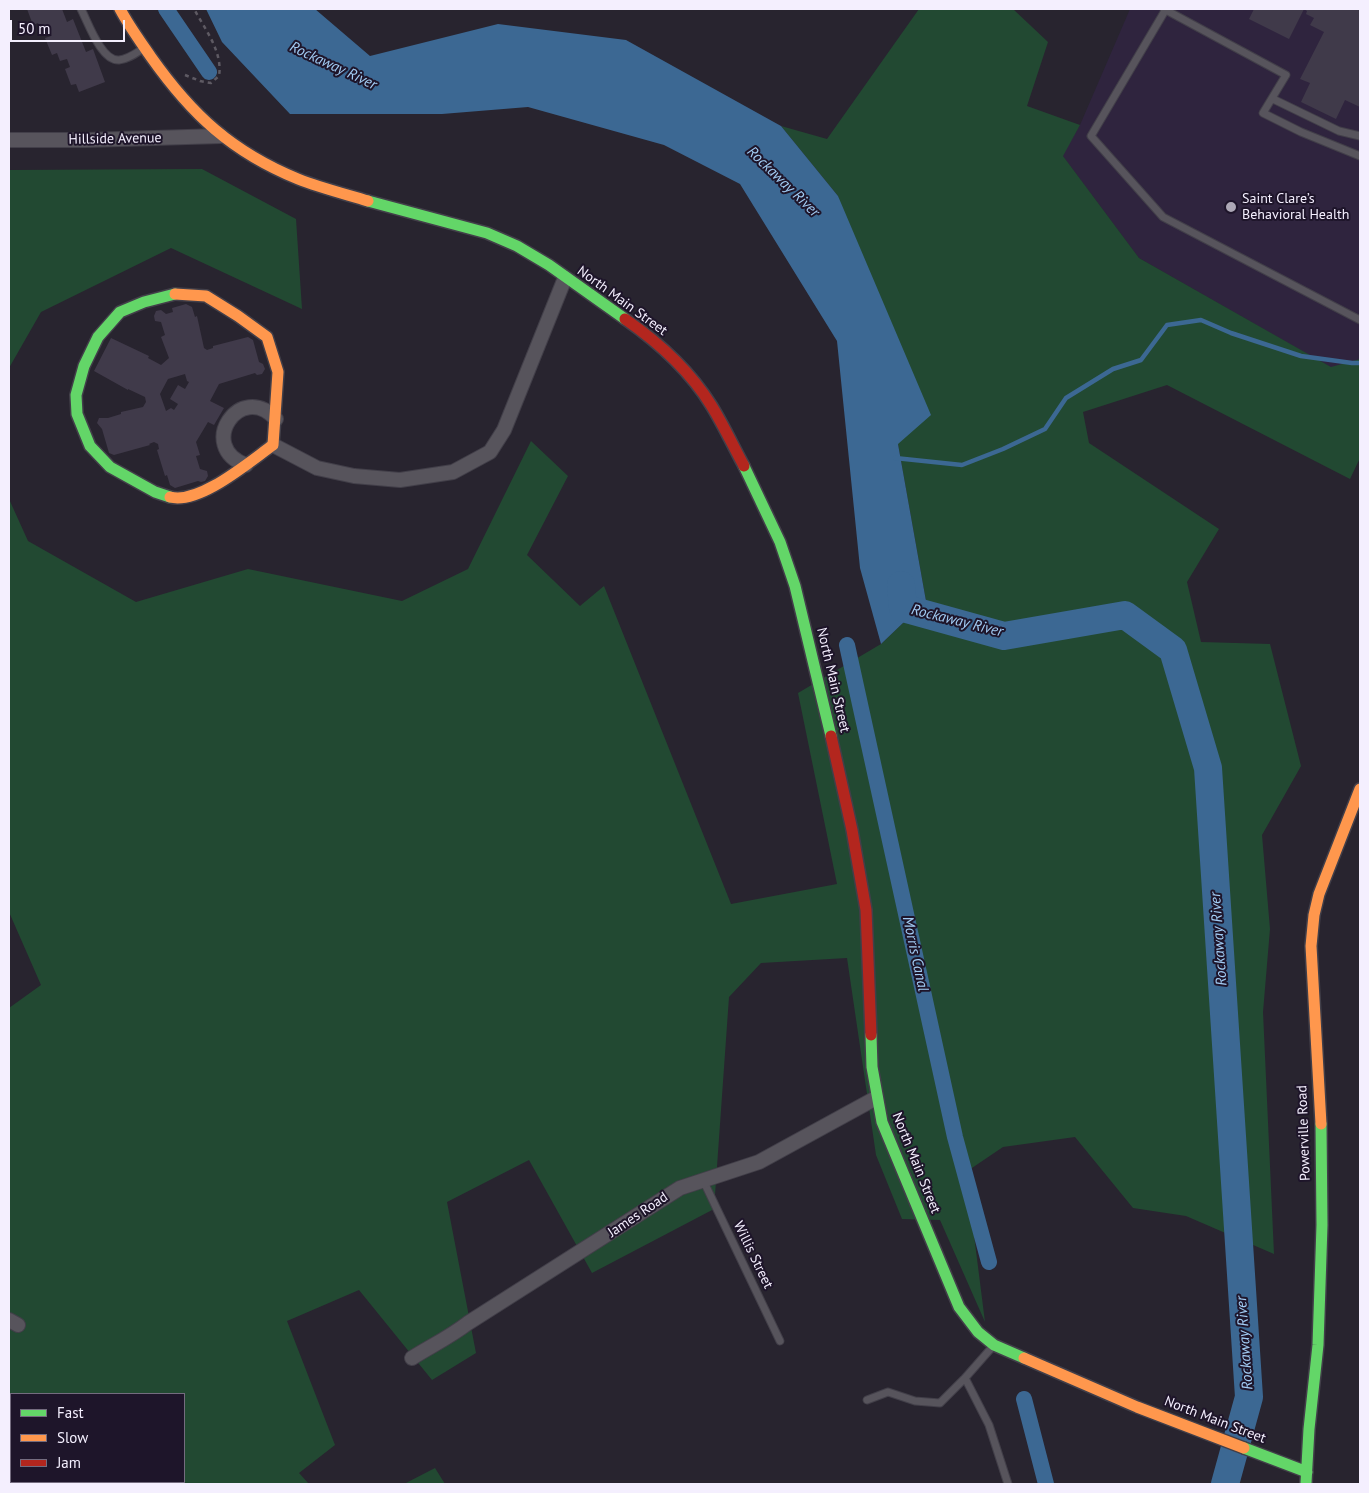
<!DOCTYPE html>
<meta charset="utf-8">
<style>
body{margin:0}
#map{position:relative;width:1369px;height:1493px;overflow:hidden;background:#28242f;font-family:"PT Sans",sans-serif}
canvas{display:block}
.frame{position:absolute;inset:0;border:10px solid #f4effe;pointer-events:none}
.legend{position:absolute;left:10px;top:1393px;width:175px;height:90px;box-sizing:border-box;background:#1e152a;border:1px solid #746c7f;margin:0;padding:6px 9px;list-style:none;font-size:15px;color:#f4effe}
.legend li{display:flex;align-items:center;gap:10px;height:25px}
.legend b{width:25px;border:1px solid #746c7f}
.scale{position:absolute;left:10px;top:20px;width:115px;height:22px;box-sizing:border-box;border:2px solid #f4effe;border-top:0;padding-left:6px;font-size:15px;line-height:18px;white-space:nowrap;color:#f4effe;-webkit-text-stroke:4px #1e152a;paint-order:stroke}
</style>
<div id="map">
<canvas width="1369" height="1493"></canvas>
<div class="frame"></div>
<ul class="legend">
<li><b style="height:6px;background:#63d668"></b>Fast</li>
<li><b style="height:6px;background:#ff974d"></b>Slow</li>
<li><b style="height:6px;background:#b3261e"></b>Jam</li>
</ul>
<div class="scale">50 m</div>
</div>
<script>
const context = document.querySelector('canvas').getContext('2d');
context.lineJoin = 'round';
function fillPath(path, color) { context.fillStyle = color; context.fill(path, 'evenodd'); }
function stroke(path, color, width, dash) { context.strokeStyle = color; context.lineWidth = width; context.lineCap = dash ? 'butt' : 'round'; context.setLineDash(dash || []); context.stroke(path); }
function label(font, color, halo, rows, align = 'center') {
  context.font = font + ' "PT Sans",sans-serif'; context.lineWidth = 4; context.setLineDash([]); context.textBaseline = 'middle'; context.strokeStyle = halo; context.fillStyle = color; for (const [text, x, y, turn = 0] of rows) {
    context.save(); context.translate(x, y); context.rotate((+turn || 0) * Math.PI / 180); context.textAlign = isNaN(turn) ? turn : align; if (halo) context.strokeText(text, 0, 0); context.fillText(text, 0, 0); context.restore();
  }
}
const built = new Path2D(`
 M1130,9H1360V359L1332,368L1139,258L1062,155L1080,125Z`);
const green = new Path2D(`
 M919,9H1013L1048,42L1027,106L1080,125L1063,156L1139,258L1331,367L1360,359V458L1350,479L1167,385L1083,412L1089,443L1219,529L1187,582L1201,642L1270,644L1301,766L1262,835L1270,929L1263,1012L1274,1254L1186,1216L1133,1208L1075,1137L1003,1147L966,1172L985,1322L940,1220L902,1219L876,1155L847,958L761,963L729,997L714,1209L592,1273L529,1160L447,1202L476,1353L432,1380L359,1290L287,1321L335,1445L299,1473L309,1484H9V1008L41,985L9,912V499L28,541L136,602L248,569L402,601L468,569L531,441L568,476L527,555L580,606L604,586L731,904L837,884L798,693L881,644L926,601L898,444L838,196L781,126L827,139ZM11,1394H184V1482H11Z
 M202,169L296,219L302,309L171,248L41,312L9,368V170Z
 M435,1468L445,1484H404Z`);
const water = new Path2D(`
 M206,9H315L370,56L498,24L626,40L781,126L838,196L931,415L898,444L926,601L881,644L860,568L837,341L740,184L664,145L528,107L442,114H290L222,42Z`);
const stream = new Path2D(`
 M895,458L962,465L1003,449L1045,429L1066,398L1113,369L1141,360L1167,325L1201,320L1231,333L1301,356L1352,363H1360`);
const canal = new Path2D(`
 M166,9L209,72
 M847,645L955,1137L989,1262
 M1024,1399L1046,1484`);
const river = new Path2D(`
 M901,585L903,608L1004,636L1125,615L1173,650L1208,768L1249,1397L1225,1484`);
const building = new Path2D(`
 M27,9H62L67,22L73,19L86,52L93,49L105,82L79,92L76,84L71,85L65,69L70,67L67,59L60,61L57,53L52,55L45,38L51,36L48,28L41,30L38,23L33,25Z
 M1254,9H1360V107L1345,100L1336,119L1301,102L1310,83L1300,79L1324,32L1310,25L1314,18L1306,14L1307,11L1304,9L1289,39L1249,19Z
 M186,304L192,307L195,317L197,316L204,348L207,350L213,348V346L248,337L253,340L259,362L263,364L265,369L262,374L257,375L255,373L219,384L210,401L224,408L214,425L208,422L196,442L200,455L196,456L200,469L207,471L208,476L205,481L201,482L198,481L175,488L170,485L167,475L165,476L157,450L159,449L158,444L154,442L149,444L150,445L114,455L109,453L102,429L97,423L99,418H108L121,414V412L143,407L146,402L145,397L128,389V390L94,371L111,338L149,356L148,358L161,365L169,358L161,337L165,335L161,322L155,321L154,316L156,311L161,310L166,314L173,312L172,308ZM185,374L187,381L189,382L185,389L178,385L170,399L178,404L174,410L171,408L166,411L160,394L168,379Z`);
const path = new Path2D(`
 M185,75L200,81L211,83L219,76C223,52 205,29 194,9`);
const lane = new Path2D(`
 M81,9C88,22 101,61 119,60C129,59 136,53 144,48
 M1164,9L1286,75L1263,113L1301,132L1360,156
 M1166,9L1091,136L1163,217L1360,320
 M1273,99L1339,131L1360,136
 M703,1180L780,1341
 M965,1378L989,1425L1008,1484
 M867,1400L888,1392L915,1401L940,1403L965,1378L994,1345`);
const street = new Path2D(`
 M9,140H86L221,136
 M273,445L317,468L354,476L400,480L453,472L490,452L504,430L565,278
 M246,465C196,447 240,380 276,419
 M9,1320L18,1325
 M412,1358C431,1346 450,1337 468,1323L680,1188L759,1162L876,1098`);
const fast = new Path2D(`
 M368,201L487,233L517,246L549,265L625,319
 M744,466L780,542L795,586L831,736
 M170,497L155,492L110,467L90,446L77,414L76,395L84,366L98,337L120,312L144,302L175,294
 M871,1035L872,1067L882,1122L959,1307L978,1332L994,1345L1024,1358
 M1244,1448L1307,1472
 M1306,1483L1309,1429L1318,1345L1322,1225L1321,1124`);
const slow = new Path2D(`
 M120,9C129,26 140,41 151,57C192,115 232,152 298,179C321,188 345,194 368,201
 M170,497C199,505 249,462 273,445L278,372L267,337L238,316L206,296L175,294
 M1321,1124L1311,946L1314,915L1319,894L1360,789
 M1024,1358L1137,1407L1244,1448`);
const jam = new Path2D(`
 M625,319C658,342 690,371 711,405C723,424 733,446 744,466
 M831,736L852,830L866,910L871,1035`);
const markers = [
 [1231,207,6,"#ada8b6"]
];
const streetNames = [
 ["Hillside Avenue",115,139,-1],
 ["North Main Street",622,301,36],
 ["North Main Street",833,680,77],
 ["Powerville Road",1304,1133,-92],
 ["North Main Street",916,1163,68],
 ["James Road",638,1215,-34],
 ["Willis Street",753,1255,64],
 ["North Main Street",1215,1420,21]
];
const poiNames = [
 ["Saint Clare’s",1242,199],
 ["Behavioral Health",1242,215]
];
const waterNames = [
 ["Rockaway River",333,66,25],
 ["Rockaway River",783,182,44],
 ["Rockaway River",957,621,14],
 ["Rockaway River",1219,939,-94],
 ["Morris Canal",915,954,78],
 ["Rockaway River",1245,1343,-94]
];
fillPath(built, '#2f243e');
fillPath(green, '#224932');
fillPath(water, '#3c6893');
stroke(stream, '#3c6893', 4.5);
stroke(canal, '#3c6893', 16);
stroke(river, '#3c6893', 28);
fillPath(building, '#403a4a');
stroke(lane, '#423f49', 9);
stroke(street, '#423f49', 16);
stroke(fast, '#423f49', 14);
stroke(slow, '#423f49', 14);
stroke(jam, '#423f49', 14);
stroke(path, '#5e5a63', 2.5, [4, 4]);
stroke(lane, '#57545c', 7);
stroke(street, '#57545c', 14);
stroke(fast, '#63d668', 11);
stroke(slow, '#ff974d', 11);
stroke(jam, '#b3261e', 11);
for (const [x, y, r, color] of markers) { const dot = new Path2D(); dot.arc(x, y, r, 0, 2 * Math.PI); context.fillStyle = color; context.fill(dot); stroke(dot, '#1e152a', 2); }
label('14px', '#f4effe', '#1e152a', streetNames);
label('14px', '#f4effe', '#1e152a', poiNames, 'left');
label('italic 15px', '#a2ccf4', '#1e152a', waterNames);
</script>
